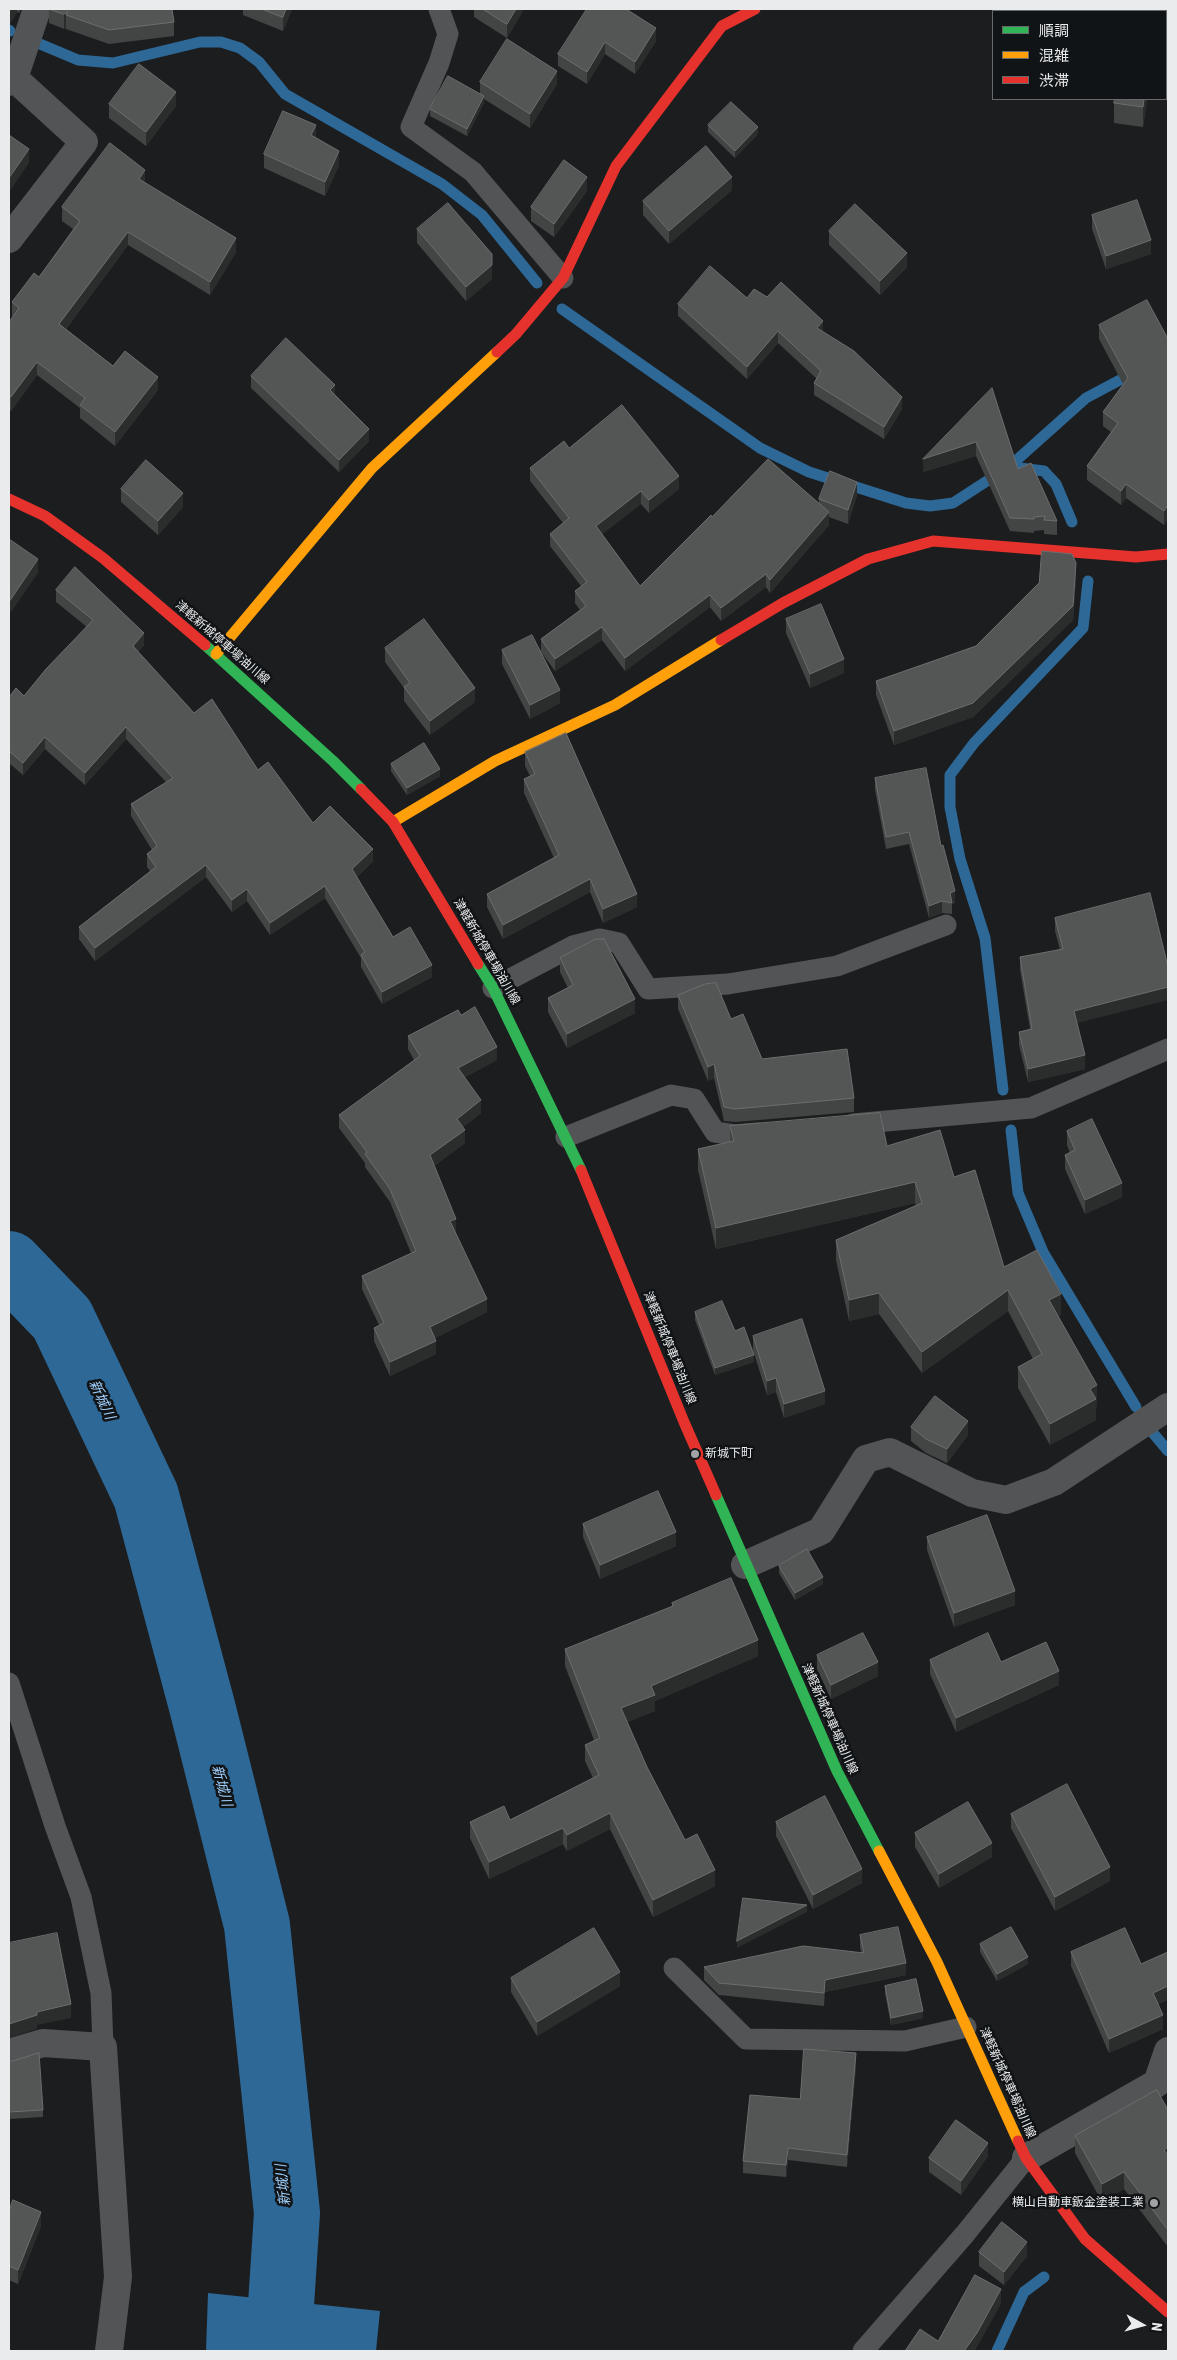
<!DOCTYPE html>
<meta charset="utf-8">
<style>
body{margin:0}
#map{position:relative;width:1177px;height:2360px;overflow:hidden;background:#1b1d1f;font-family:"Roboto Condensed","Noto Sans JP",sans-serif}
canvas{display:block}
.frame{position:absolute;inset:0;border:10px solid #e9ebed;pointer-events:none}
.legend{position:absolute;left:992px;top:10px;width:175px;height:90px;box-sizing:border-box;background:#111416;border:1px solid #676a6c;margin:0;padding:6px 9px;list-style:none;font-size:15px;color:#e9ebed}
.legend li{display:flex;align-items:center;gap:10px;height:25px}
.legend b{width:25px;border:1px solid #676a6c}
.north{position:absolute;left:1117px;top:2300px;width:50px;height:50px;-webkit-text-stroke:4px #111416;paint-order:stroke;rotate:97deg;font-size:14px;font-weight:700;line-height:20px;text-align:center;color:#e9ebed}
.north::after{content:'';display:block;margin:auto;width:18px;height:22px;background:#e9ebed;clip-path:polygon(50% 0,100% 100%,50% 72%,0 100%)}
</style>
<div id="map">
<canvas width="1177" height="2360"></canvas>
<div class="frame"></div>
<ul class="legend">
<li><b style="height:6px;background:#30b455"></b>順調</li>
<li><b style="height:6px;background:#ff9f0a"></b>混雑</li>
<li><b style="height:6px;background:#e5322d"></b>渋滞</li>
</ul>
<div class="north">N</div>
</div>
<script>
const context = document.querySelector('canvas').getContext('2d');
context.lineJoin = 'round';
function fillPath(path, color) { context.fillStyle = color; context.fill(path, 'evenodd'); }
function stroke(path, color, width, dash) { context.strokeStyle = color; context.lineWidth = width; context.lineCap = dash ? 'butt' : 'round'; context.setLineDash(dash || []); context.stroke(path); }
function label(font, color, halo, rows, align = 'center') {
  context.font = font + ' "Roboto Condensed","Noto Sans JP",sans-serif'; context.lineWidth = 5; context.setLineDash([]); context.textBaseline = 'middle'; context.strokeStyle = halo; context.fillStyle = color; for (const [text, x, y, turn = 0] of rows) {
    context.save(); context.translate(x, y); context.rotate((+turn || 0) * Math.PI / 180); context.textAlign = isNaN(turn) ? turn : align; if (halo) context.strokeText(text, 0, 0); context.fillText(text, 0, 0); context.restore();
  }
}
const water = new Path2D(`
 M208,2293L380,2311L376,2351H206Z`);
const stream = new Path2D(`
 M9,30L10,31
 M40,44L78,60L113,63L200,42H221L240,48L259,62L285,94L442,184L482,215L537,283
 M562,309L760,448L809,472L906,503L930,506L953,503L1010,466L1086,398L1133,373
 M1020,468L1044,471L1056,484L1072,522
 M1003,1090L985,938L960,859L950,807V775L974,743L1083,628L1088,581
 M1011,1130L1018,1193L1043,1252L1136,1407
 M1153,1433L1168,1451
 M997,2351L1024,2292L1044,2277`);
const river = new Path2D(`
 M9,1264L62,1319L146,1496L203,1710L257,1925L287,2213L278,2351`);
const lane = new Path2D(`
 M439,9L448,34L439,63L411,127L473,172L563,278
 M493,988L573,946L600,939L619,943L648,989L728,984L837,966L946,925
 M853,1124L1031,1108L1168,1049
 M566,1137L671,1095L694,1099L715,1132L735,1135L758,1133
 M9,1683L55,1826L81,1897L101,1993L103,2047
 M674,1968L746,2039L905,2041L966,2027
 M863,2351L965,2234L1026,2158`);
const street = new Path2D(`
 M9,82L14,78L37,9
 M9,239L84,142L14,78
 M745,1565L821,1531L866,1459L890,1452L972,1493L1006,1500L1054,1482L1168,1407
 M9,2053L43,2043L103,2047L118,2277L109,2351
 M1026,2158L1157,2083L1168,2051`);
const fast = new Path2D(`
 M205,645L333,761L361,789
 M478,964L493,988L581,1170
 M716,1495L837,1771L879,1851`);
const slow = new Path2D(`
 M216,654L372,468L497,352
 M393,822L495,761L615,705L721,640
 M879,1851L937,1962L1018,2141`);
const jam = new Path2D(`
 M497,352L516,334L563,278L616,166L722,26L755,9
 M9,499L45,516L103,558L205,645
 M721,640L783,603L868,559L933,541L1136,557L1168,554
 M361,789L393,822L478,964
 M581,1170L684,1422L716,1495
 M1018,2141L1026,2158L1085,2239L1168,2312`);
const wall = new Path2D(`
 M9,9H21L19,13L17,12L9,25Z
 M49,9L174,22V36L109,44L66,29V28L64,29L49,23Z
 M243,9H292L283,31L243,15Z
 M474,9H524L507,38L474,17Z
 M1112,9H1168V31L1166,30V11H1112Z
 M656,28V41L635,74L605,54L587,84L558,66V54Z
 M480,82L557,84L530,128L484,99V103L467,136L430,116V109L480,94Z
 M1147,99L1143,127L1114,123V103Z
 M109,104L176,106L146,146L109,118Z
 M708,125L758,134L735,158L708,132Z
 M316,138L339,165L325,196L264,168V154Z
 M145,183L236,252L210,295L128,245L66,329L113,366L158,390L115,446L80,418V408L37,375L11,411L9,409V322L13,316H12V302L39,277L73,229L62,221V207Z
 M732,190L669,244L643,215V201Z
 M587,191L554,237L531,221V207Z
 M1092,215L1151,254L1106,269L1092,229Z
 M417,229L492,279L466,301L417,243Z
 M829,231L907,267L880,295L829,245Z
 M747,298L823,332L902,409L884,439L814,395V383L817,379L778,343L747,379L678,316V304Z
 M1099,325L1168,339V519L1164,525L1126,498L1121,505L1087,480V466L1111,432L1103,426V412L1123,384L1099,339Z
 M251,376L335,396L369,441L339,472L251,388Z
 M992,388L1018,469L1057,521V535L1044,534V530L1034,531V533L1010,531L976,456L923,472Z
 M569,448L679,489L649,513L641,504L602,534L640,586L712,517L819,504V499L857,495L848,524L829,517V525L770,593L766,587L721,621L710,607L625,671L602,640L555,671L541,652V639L580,610L575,603V591L581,586L550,546V534L563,523L530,481V468Z
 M121,489L183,507L158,535L121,502Z
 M1076,577L1073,620L973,717L894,745L876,695V681L976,646L1039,583Z
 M56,590L144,645L138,652L194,713L258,770L313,823L373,861L357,877L393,937L432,977L382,1004L361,967V958L325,898L270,935L247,901L232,912L206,877L95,961L79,939V927L150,871L147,867V854L152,850L131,816V804L166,782L126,739L85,785L45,749L23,775L9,763V697L24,696L87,627L56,602Z
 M786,619L844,673L810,688L786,633Z
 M385,648L475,702L430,735L404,701V688L385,662Z
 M502,650L560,703L530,719L502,664Z
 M525,752L637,907L603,923L590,892L503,939L487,907V894L554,858L524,793V779L530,776L525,766Z
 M391,764L440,776L407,795L391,771Z
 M875,778L941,846L955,903L952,904V914L942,913L929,918L909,844L886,849L875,790Z
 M1150,893L1077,1023L1085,1069L1028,1082L1019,1045V1032L1030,1029L1020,970V957L1060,950L1055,931V918Z
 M560,958L635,1013L567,1048L548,1012V998L568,988L560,972Z
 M678,995L731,1019L762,1059L854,1098V1112L735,1122L724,1121L714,1078L708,1081L678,1009Z
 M461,1015L497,1060L465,1077L481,1113L463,1127L465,1143L434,1166L455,1232L487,1312L435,1338L436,1354L390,1376L374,1341V1328L379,1325L362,1289V1276L411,1253L390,1202L365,1167V1163L339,1128V1115L414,1060L408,1049V1036Z
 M730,1126L887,1146L954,1177L1004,1267L1061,1315L1058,1316L1097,1406L1096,1407V1420L1050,1445L1018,1388V1367L1033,1359L1008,1311L922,1373L879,1314L849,1321L836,1260V1240L916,1206L915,1203L716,1249L698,1170V1149L730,1142Z
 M1067,1131L1122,1197L1085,1214L1065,1169V1155L1070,1153L1067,1145Z
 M695,1312L735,1331L754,1362L715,1375L695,1320Z
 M753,1336L825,1404L784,1418L776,1392L767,1395L753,1350Z
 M911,1427L968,1435L947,1463L926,1453L911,1441Z
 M583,1524L676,1546L600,1579L583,1537Z
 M927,1537L1015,1605L954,1627L927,1550Z
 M779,1566L823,1584L795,1600L779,1573Z
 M672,1603L758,1656L655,1701V1711L627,1722L647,1767L685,1840L715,1886L653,1917L610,1829L567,1851L563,1844L489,1879L470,1838V1822L510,1820L593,1778L585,1761V1745L594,1740L565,1666V1649L672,1607Z
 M817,1655L878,1676L831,1699L817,1669Z
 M930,1660L1001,1662L1059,1685L956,1732L930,1674Z
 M1011,1814L1110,1881L1055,1911L1011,1828Z
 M776,1822L862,1883L813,1909L776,1836Z
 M915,1833L992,1857L939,1888L915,1847Z
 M860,1935L906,1975L825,1992L824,2006L719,1995L704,1980V1967L861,1952L860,1947Z
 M980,1944L1028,1964L997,1981L980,1952Z
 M1071,1952L1158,2004L1163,2029L1109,2053L1071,1966Z
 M511,1978L620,1986L537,2036L511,1992Z
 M885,1986L923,2018L891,2025L885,1993Z
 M9,2061H13L43,2110V2117L9,2119Z
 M856,2066L847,2167L788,2160L786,2177L743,2173V2161L800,2099Z
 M1168,2110V2247L1124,2189L1102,2202L1075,2153V2136Z
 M988,2156L961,2195L929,2172V2158Z
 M9,2212L41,2226L18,2284L9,2280Z
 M979,2252L1027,2256L1004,2285L979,2266Z`);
const shadedWall = new Path2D(`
 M10,9H17V12L9,25V11Z
 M286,9H292L283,31V17Z
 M516,9H524L507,38V24Z
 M68,12L66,15V28L64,29V14Z
 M656,28V41L635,74V62Z
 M605,42V54L587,84V72Z
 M557,71V84L530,128V114Z
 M176,92V106L146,146V132Z
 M484,96V103L467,136V129Z
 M1144,99H1147L1143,127V107Z
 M316,125V139L311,135Z
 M758,127V134L735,158V151Z
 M29,149V163L9,192V178Z
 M339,151V165L325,196V182Z
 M145,170V184L139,179Z
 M587,177V191L554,237V224Z
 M732,177V190L669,244V231Z
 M128,232V245L59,338V324Z
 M236,238V252L210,295V282Z
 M1151,240V254L1106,269V256Z
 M907,253V267L880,295V281Z
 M492,265V279L466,301V287Z
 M823,321V333L817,328Z
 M778,331V343L747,379V367Z
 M37,362V375L11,411V397Z
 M158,377V390L115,446V432Z
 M335,385V396L330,390Z
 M902,397V409L884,439V427Z
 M369,429V441L339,472V460Z
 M976,442V456L923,472V459Z
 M679,476V489L649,513V500Z
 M857,482V495L848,524V510Z
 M1126,484V498L1121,505V491Z
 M641,491V504L596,539V526Z
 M183,493V507L158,535V521Z
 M1168,505V519L1164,525V511Z
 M829,512V525L770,593V580Z
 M38,559V573L9,615V602Z
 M1076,563V577L1073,620L973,717L894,745V731Z
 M766,574V587L721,621V608Z
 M710,595V607L625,671V658Z
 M602,627V640L555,671V659Z
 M144,633V645L133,658V646Z
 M844,659V673L810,688V674Z
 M475,688V702L430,735V721Z
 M560,690V703L530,719V705Z
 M126,727V739L85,785V773Z
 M45,737V749L23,775V763Z
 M440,769V776L407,795V788Z
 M373,849V861L352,882V869Z
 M206,865V877L95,961V948Z
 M590,879V892L503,939V925Z
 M325,886V898L270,935V923Z
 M247,889V901L232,912V900Z
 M955,891V903L952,904L950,893Z
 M637,894V907L603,923V909Z
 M942,901V913L929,918V906Z
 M432,965V977L382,1004V992Z
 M1168,987V1000L1074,1024V1011Z
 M635,999V1013L567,1048V1034Z
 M497,1047V1060L458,1081V1068Z
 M1085,1055V1069L1028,1082V1069Z
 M714,1064V1078L708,1081V1067Z
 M481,1100V1113L457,1132V1119Z
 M465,1130V1143L430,1169V1155Z
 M915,1182V1203L716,1249V1228Z
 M1122,1183V1197L1085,1214V1200Z
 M456,1219V1232L450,1221Z
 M1008,1290V1311L922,1373V1352Z
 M879,1293V1314L849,1321V1300Z
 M1061,1294V1315L1049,1321V1300Z
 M487,1299V1312L430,1341V1327Z
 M436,1341V1354L390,1376V1362Z
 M754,1355V1362L715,1375V1368Z
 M776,1378V1392L767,1395V1381Z
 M1097,1385V1406L1096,1407V1420L1050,1445V1424L1090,1389Z
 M825,1391V1404L784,1418V1404Z
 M968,1421V1435L947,1463V1449Z
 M676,1532V1546L600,1579V1565Z
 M823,1577V1584L795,1600V1593Z
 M1015,1591V1605L954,1627V1613Z
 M758,1640V1656L655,1701V1711L621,1725V1708L651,1686Z
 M878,1662V1676L831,1699V1685Z
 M1059,1671V1685L956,1732V1718Z
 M610,1813V1829L567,1851V1835Z
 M563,1828V1844L489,1879V1862Z
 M992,1843V1857L939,1888V1874Z
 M10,1854V1867L9,1873V1859Z
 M1110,1867V1881L1055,1911V1897Z
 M862,1869V1883L813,1909V1895Z
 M715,1870V1886L653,1917V1900Z
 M807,1905V1912L737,1948V1941Z
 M1028,1957V1964L997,1981V1974Z
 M906,1963V1975L825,1992L824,2006L825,1980Z
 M620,1972V1986L537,2036V2022Z
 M1168,1986V2000L1153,2007V1993Z
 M71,2004V2018L37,2025V2029L9,2038V2024L37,2012Z
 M923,2011V2018L891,2025V2018Z
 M1163,2015V2029L1109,2053V2039Z
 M856,2053V2066L847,2167V2155Z
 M988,2143V2156L961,2195V2181Z
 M1168,2147V2164L1164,2150Z
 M788,2148V2160L786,2177V2165Z
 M1124,2172V2189L1102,2202V2184Z
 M41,2212V2226L18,2284V2270Z
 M1027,2242V2256L1004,2285V2272Z
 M1001,2289V2304L977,2347L975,2351H964Z`);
const building = new Path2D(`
 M49,9H172L174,22L109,30L66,15L68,12L64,14Z
 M262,9H286L283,17Z
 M483,9H516L507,24Z
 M587,9H626L656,28L635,62L605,42L587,72L558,54Z
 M1127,9H1168V11L1157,10L1156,11H1126Z
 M507,39L557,71L530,114L480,82Z
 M139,64L176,92L146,132L109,104Z
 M448,76L484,96L467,129L430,109Z
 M1115,99H1144L1143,107L1114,103Z
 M731,102L758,127L735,151L708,125Z
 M283,111L316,125L311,135L339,151L325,182L264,154Z
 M9,135L29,149L9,178Z
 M110,143L145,170L139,179L236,238L210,282L128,232L59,324L113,366L125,351L158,377L115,432L80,405L85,398L37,362L11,397L9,396V322L19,308L12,302L34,273L39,277L80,221L62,207Z
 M706,146L732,177L669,231L643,201Z
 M564,160L587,177L554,224L531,207Z
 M1137,200L1151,240L1106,256L1092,215Z
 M448,203L492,254V265L466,287L417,229Z
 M855,204L907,253L880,281L829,231Z
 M710,266L747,298L754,289L767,297L781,282L823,321L817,328L854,351L902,397L884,427L814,383L821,371L778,331L747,367L678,304Z
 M1147,300L1168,339V505L1164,511L1126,484L1121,491L1087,466L1118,423L1103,412L1128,378L1099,325Z
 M286,338L335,385L330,390L369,429L339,460L251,376Z
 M992,388L1018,469L1031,463L1057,521L1044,520L1045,516L1034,517V519L1010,518L976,442L923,459Z
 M622,405L679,476L649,500L641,491L596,526L640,586L711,515L712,517L768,459L829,512L770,580L766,574L721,608L710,595L625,658L602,627L555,659L541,639L586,606L575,591L587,582L550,534L569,518L530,468L564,441L569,448Z
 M146,460L183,493L158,521L121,489Z
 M830,471L857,482L848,510L819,499Z
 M9,539L38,559L9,602Z
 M1042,551L1072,554L1076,563L1073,606L973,703L894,731L876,681L976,646L1039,583Z
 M75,567L144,633L133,646L194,713L212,699L258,770L268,762L313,823L330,806L373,849L352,869L393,937L410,927L432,965L382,992L361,955L365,952L325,886L270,923L247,889L232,900L206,865L95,948L79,927L156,867L147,854L157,846L131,804L173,778L126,727L85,773L45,737L23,763L9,751V697L16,688L24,696L46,669L93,620L56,590Z
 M821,604L844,659L810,674L786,619Z
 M424,619L475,688L430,721L404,687L410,683L385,648Z
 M532,635L560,690L530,705L502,650Z
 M566,733L637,894L603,909L590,879L503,925L487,894L559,855L524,779L535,774L525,752Z
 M424,743L440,769L407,788L391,764Z
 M926,768L941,846L943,845L955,891L950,893L952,903L942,901L929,906L909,832L886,837L875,778Z
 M1150,893L1168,967V987L1074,1011L1085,1055L1028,1069L1019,1032L1032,1029L1020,957L1063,949L1055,918Z
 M596,939H604L635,999L567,1034L548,998L573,985L560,958Z
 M716,983L731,1019L743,1014L762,1059L847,1049L854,1098L735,1109L724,1107L714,1064L708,1067L678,995L705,984Z
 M475,1007L497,1047L458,1068L481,1100L457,1119L465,1130L430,1155L456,1219L450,1221L487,1299L430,1327L436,1341L390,1362L374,1328L384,1323L362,1276L416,1251L390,1189L365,1154L367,1152L339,1115L420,1056L408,1036L458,1010L461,1015Z
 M880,1113L887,1146L940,1130L954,1177L975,1170L1004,1267L1037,1250L1061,1294L1049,1300L1097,1385L1090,1389L1096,1399L1050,1424L1018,1367L1042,1354L1008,1290L922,1352L879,1293L849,1300L836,1240L922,1203L915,1182L716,1228L698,1149L734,1141L730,1126Z
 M1092,1119L1122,1183L1085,1200L1065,1155L1075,1150L1067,1131Z
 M722,1301L735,1331L744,1327L754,1355L715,1368L695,1312Z
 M802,1319L825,1391L784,1404L776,1378L767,1381L753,1336Z
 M935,1396L968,1421L947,1449L926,1439L911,1427Z
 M658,1491L676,1532L600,1565L583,1524Z
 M987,1515L1015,1591L954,1613L927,1537Z
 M807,1549L823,1577L795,1593L779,1566Z
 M731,1578L758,1640L651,1686L655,1695L621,1708L647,1767L685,1840L697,1834L715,1870L653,1900L610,1813L567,1835L563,1828L489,1862L470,1822L504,1806L510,1820L599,1775L585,1745L600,1738L565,1649L673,1606L672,1603Z
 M863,1633L878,1662L831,1685L817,1655Z
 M988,1633L1001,1662L1046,1642L1059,1671L956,1718L930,1660Z
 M1067,1784L1110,1867L1055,1897L1011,1814Z
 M825,1796L862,1869L813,1895L776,1822Z
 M968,1802L992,1843L939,1874L915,1833Z
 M743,1898L807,1905L737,1941Z
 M898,1927L906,1963L825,1980L824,1993L719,1983L704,1967L803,1946L864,1953L860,1935Z
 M1011,1927L1028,1957L997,1974L980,1944Z
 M594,1928L620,1972L537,2022L511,1978Z
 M1125,1928L1141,1964L1168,1952V1986L1153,1993L1163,2015L1109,2039L1071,1952Z
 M57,1933L71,2004L37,2012V2015L9,2024V1943Z
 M916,1979L923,2011L891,2018L885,1986Z
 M804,2049L856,2053L847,2155L788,2148L786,2165L743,2161L750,2095L800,2099Z
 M39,2053L43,2110L9,2112V2061H13Z
 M1157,2090L1168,2110V2147L1164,2150L1168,2155V2230L1124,2172L1102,2184L1075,2136Z
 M956,2120L988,2143L961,2181L929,2158Z
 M13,2200L41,2212L18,2270L9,2266V2212Z
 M1002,2222L1027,2242L1004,2272L979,2252Z
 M975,2275L1001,2289L977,2333L964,2351H905L920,2329L938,2341Z`);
const markers = [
 [695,1454,5,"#a1a3a5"],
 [1154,2203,5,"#a1a3a5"]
];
const streetNames = [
 ["津軽新城停車場油川線",222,643,41],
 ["津軽新城停車場油川線",486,952,60],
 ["津軽新城停車場油川線",669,1348,68],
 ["津軽新城停車場油川線",829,1719,66],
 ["津軽新城停車場油川線",1007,2083,66]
];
const poiNames = [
 ["新城下町",705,1454],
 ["横山自動車鈑金塗装工業",1144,2203,"right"]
];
const waterNames = [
 ["新城川",101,1400,65],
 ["新城川",221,1786,75],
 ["新城川",284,2185,-96]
];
fillPath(water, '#2e6897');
stroke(stream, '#2e6897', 11);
stroke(river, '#2e6897', 66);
stroke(lane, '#535455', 21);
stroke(street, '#535455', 28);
stroke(fast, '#30b455', 11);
stroke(slow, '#ff9f0a', 11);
stroke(jam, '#e5322d', 11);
fillPath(wall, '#434444');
fillPath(shadedWall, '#2b2d2d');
fillPath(building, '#545656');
stroke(building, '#6c6d6e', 1);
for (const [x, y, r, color] of markers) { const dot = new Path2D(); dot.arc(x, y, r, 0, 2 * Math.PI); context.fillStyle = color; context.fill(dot); stroke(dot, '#111416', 2); }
label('12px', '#e9ebed', '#111416', streetNames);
label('12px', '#e9ebed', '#111416', poiNames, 'left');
label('italic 14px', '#9fcffc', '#111416', waterNames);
</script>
